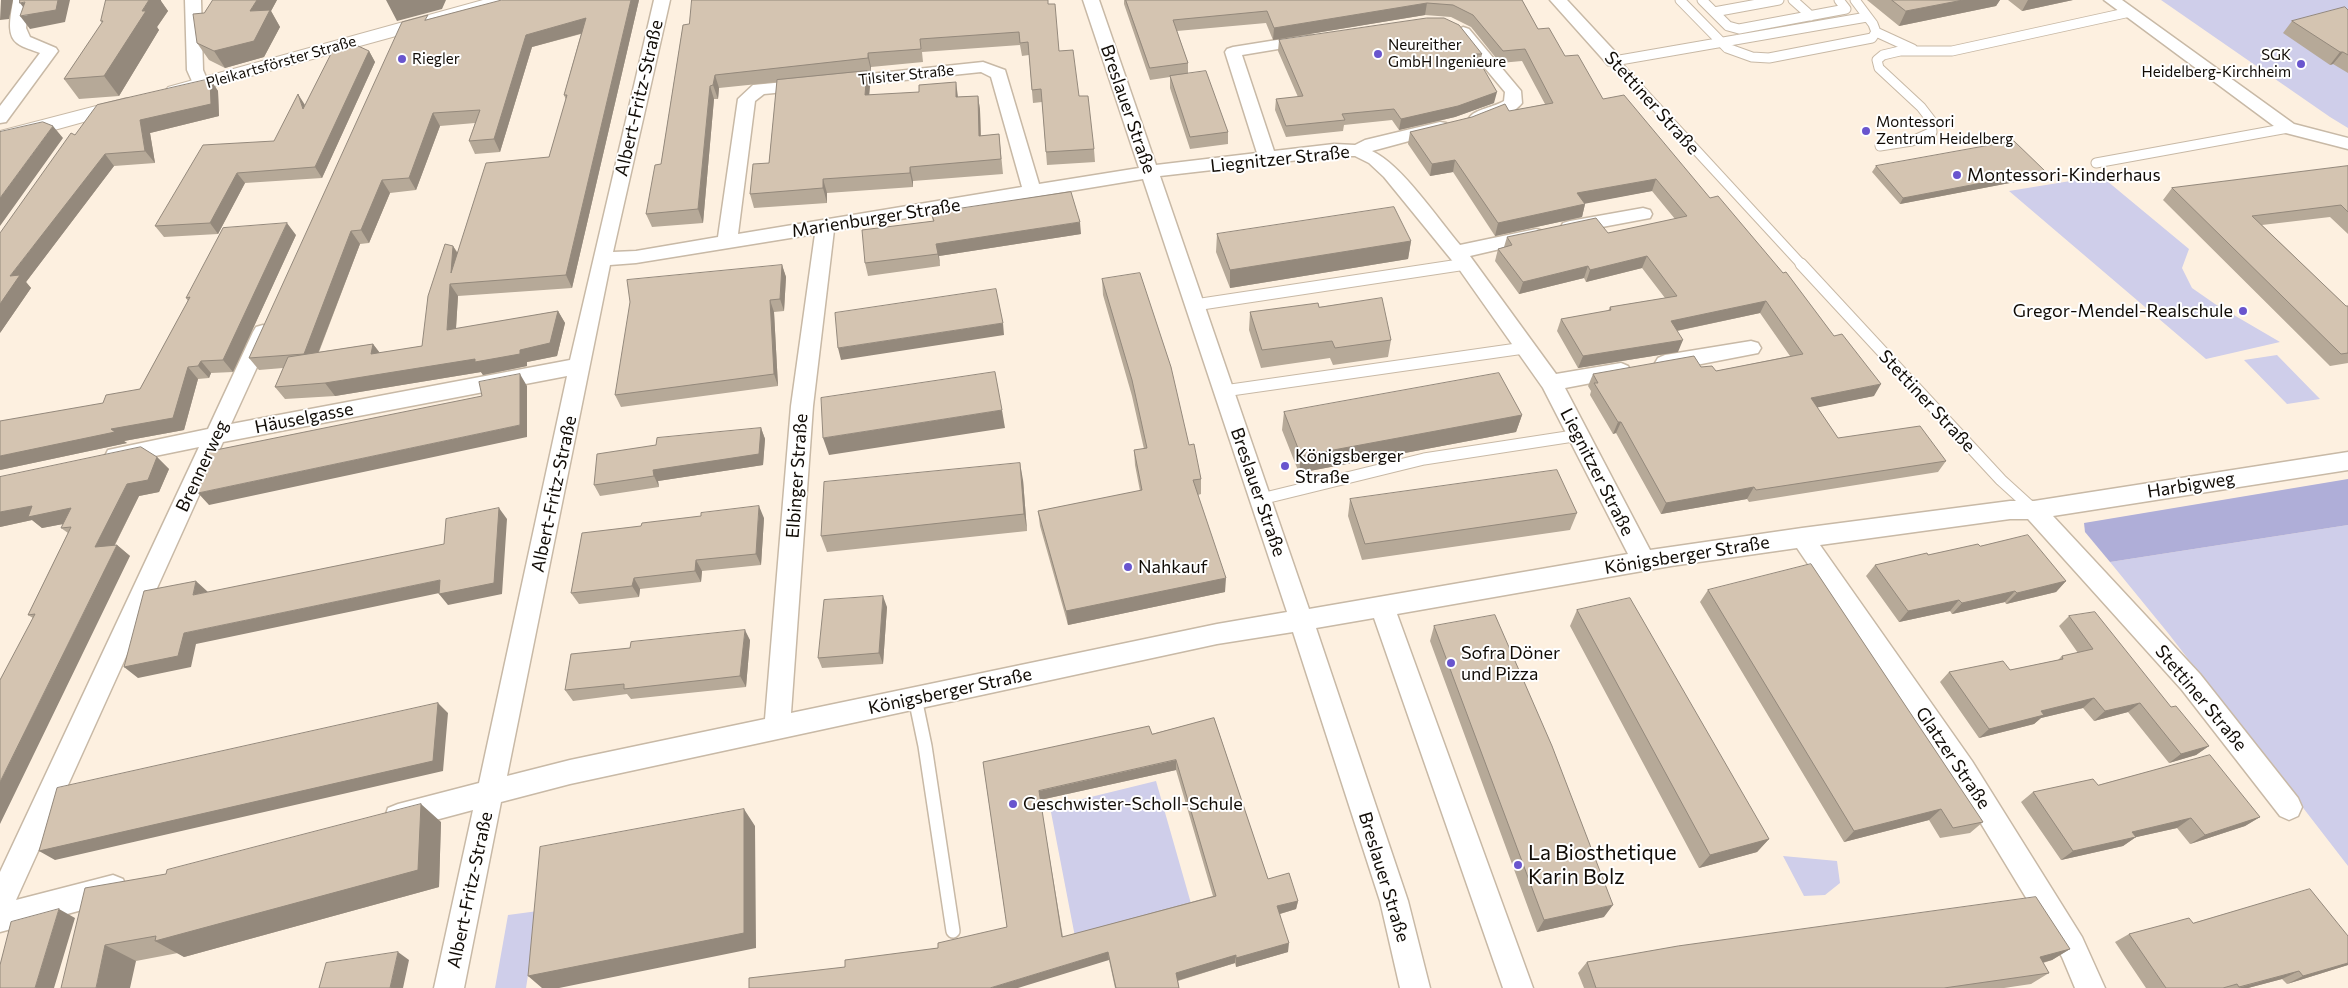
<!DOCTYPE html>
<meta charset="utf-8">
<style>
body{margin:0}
canvas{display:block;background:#fdf0e0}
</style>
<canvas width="2348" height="988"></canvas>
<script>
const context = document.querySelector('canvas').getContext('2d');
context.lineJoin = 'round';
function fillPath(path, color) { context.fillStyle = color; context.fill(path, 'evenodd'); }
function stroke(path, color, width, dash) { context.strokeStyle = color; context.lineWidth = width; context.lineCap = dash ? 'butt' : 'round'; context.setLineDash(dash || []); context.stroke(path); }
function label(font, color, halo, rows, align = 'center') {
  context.font = font + ' Commissioner,sans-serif'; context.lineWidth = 4; context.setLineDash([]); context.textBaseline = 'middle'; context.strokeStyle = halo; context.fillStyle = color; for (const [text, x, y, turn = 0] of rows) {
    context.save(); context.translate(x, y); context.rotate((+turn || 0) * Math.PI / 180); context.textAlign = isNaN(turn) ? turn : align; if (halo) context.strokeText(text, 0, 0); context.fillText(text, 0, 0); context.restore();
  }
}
const green = new Path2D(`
 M2161,0H2348V128L2330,117Z
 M2101,176L2189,249L2182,268L2192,288L2215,304L2280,342L2206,359L2009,191Z
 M2277,355L2320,399L2287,404L2244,360Z
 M2348,525V866L2168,633L2110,562Z
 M1156,781L1192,907L1076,942L1050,807Z
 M1783,856L1837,861L1840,883L1825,895L1804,896Z
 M538,911L526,988H495L508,915Z`);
const forest = new Path2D(`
 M2348,479V525L2110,562L2085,532L2084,523Z`);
const laneFar2 = new Path2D(`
 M1680,0L1727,48L1752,57L1769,58L1872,38L1876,32L1873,24L1855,0
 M1702,0L1728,26L1739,29L1846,9L1839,0
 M1793,0L1811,16
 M1714,12L1779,0
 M1876,32L1913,49
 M1614,61L1802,265
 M1614,61L1867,17
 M1880,146L1912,141L1932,132L1931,120L1921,107L1879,68L1877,60L1883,55L1900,51H1952L2130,12
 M2096,163L2288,128
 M1461,265L1466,264`);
const laneFar1 = new Path2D(`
 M1801,264L2001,480L2034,510
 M1195,305L1466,264
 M1224,391L1524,348
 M1261,499L1424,459L1580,435`);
const lane = new Path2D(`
 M915,698L925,746L953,931`);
const street = new Path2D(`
 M13,0H29L26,28L30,37L56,48L58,51L6,122L0,123V106L40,53C33,50 23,48 17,43C5,34 12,12 13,0Z
 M185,0H201L203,70L209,84L207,88H195L187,70Z
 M654,0H670L613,252L636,251L718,237L738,99L753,85L806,80L812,81L814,85L812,89L806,90L764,94L755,101L738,234L1022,187L991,77L981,72L838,87L832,86L830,82L832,78L983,62L1005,70L1039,184L1139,168L1083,0H1099L1156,165L1257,153L1225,52L1227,49L1233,47L1308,35L1314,37L1316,40L1314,43L1242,55L1274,151L1334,144L1355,145L1365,140L1440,122L1446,123L1449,127L1446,131L1372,151C1401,164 1438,219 1460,245L1536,229L1543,231L1545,235L1543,239L1470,256L1556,374L1621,363L1628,366L1631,371L1628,376L1565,388L1650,550L1802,528L2010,501H2034L2348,452V470L2053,516L2200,674L2298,798L2302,807L2298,816L2289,820L2280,816L2182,690L2028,519H2010L1820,545L1972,761L2082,937L2105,988H2075L2062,957L1954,779L1797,548L1671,566L1397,614L1533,988H1503L1374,618L1316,628L1408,901L1430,988H1400L1380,901L1293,632L1217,644L570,784L501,802L464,988H434L473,810L398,830L388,826L385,817L388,808L398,804L479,783L567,376L223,442L16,900L113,875L123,879L127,889L123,899L0,932V872L199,447L116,464L108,462L105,456L108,450L208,429L253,332L256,327L263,325L270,327L273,332L231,424L570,360ZM1334,156H1355L1369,163L1384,177L1459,269L1543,388L1628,554L1309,609L1160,176ZM1143,179L1287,612L1217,624L791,713L813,406L834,230ZM815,234L791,406L765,719L570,760L507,776L610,265L636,263Z
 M1550,0H1567L1620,57L1622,61L1620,65H1608Z
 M2104,0H2122L2294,124L2348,138V149L2282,132Z
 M1463,27L1469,29L1521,91L1522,103C1513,115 1486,125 1472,122L1469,118C1475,109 1495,107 1504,101L1505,92L1455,32Z
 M1643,208L1650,210L1652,214L1650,218L1570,233L1563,231L1561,227L1563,223L1570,221Z
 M1751,341L1758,343L1761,348L1758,353L1665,371L1658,368L1655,363L1658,358L1665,355Z`);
const secondary = new Path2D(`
 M483,0H515L512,4L182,95L175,97L168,95L165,91L168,87Z
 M127,98L134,100L137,104L134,108L0,145V131Z`);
const wall = new Path2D(`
 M106,0H161V1L168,11L157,27L159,30L119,96L79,99L64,79L102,23L101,21Z
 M213,0H277L271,11L280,27L264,57L225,68L209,60L197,43L204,13Z
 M639,0L572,288L458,296L456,329L558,311L565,323L557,356L527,362V366L483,375L481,372L335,396L285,399L275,387L283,368L259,370L249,358L430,19ZM581,34L564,95L566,100L549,157L458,253L453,246L422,346L380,353L373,344L319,352L360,244L369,243L390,193L416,190L440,126L475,123L469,141L475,154L500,152L532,47Z
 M1124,0H1522L1538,29L1565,56L1603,99L1874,396L1817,407L1838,438L1946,461L1938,472L1749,502L1747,499L1661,514L1616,433L1613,434L1590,395L1591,391L1588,386L1593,374L1701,367L1716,371L1790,356L1760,313L1677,331L1678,352L1578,368L1557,331L1561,319L1608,311L1610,307L1665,298L1642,268L1586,282L1584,278L1519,294L1495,261L1498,249L1504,247L1507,237L1608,233L1675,219L1652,191L1584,203L1585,204L1582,217L1495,236L1453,172L1430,176L1408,144L1410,132L1545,104L1522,61L1500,63L1471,27L1451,17L1425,15L1273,40L1266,23L1177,31L1188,63V74L1228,132V144L1190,149L1170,88V77L1150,80L1124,4Z
 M1867,0H2000L1996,6L1899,26Z
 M2008,0H2073L2022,11Z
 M1048,4L1059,51L1079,96L1094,149L1095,162L1047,165L1042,102L1033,103L1029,55L1022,56L1020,45L922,52L923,62L871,67V71L867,72L870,85L869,95L958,97L978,96L980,110L981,136L999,134L1003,174L913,181V187L827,193V203L754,208L750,194L769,163L777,82L719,88L718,99H714L703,223L652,227L646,214L661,164L683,25Z
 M2348,10V73L2333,64L2330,65L2283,33L2292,21Z
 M1279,40L1482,54L1480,63L1494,103L1455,117L1399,130L1392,120L1344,125L1343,131L1286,137L1275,110L1276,99L1298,97L1278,51Z
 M369,51L375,62L322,178L245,183L218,234L164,237L155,226L274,141L305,105Z
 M210,79L218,91L219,116L150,133L155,163L114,166L26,282L31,288L0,333L75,135Z
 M1876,166L2045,171L2041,177L1900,204L1872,172Z
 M2348,166V234L2330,217L2262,225L2346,306H2348V363L2330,366L2163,200L2172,188Z
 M931,213L1081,234L939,256L940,266L868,276L865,263L933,221Z
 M1217,234L1411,241L1408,259L1230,288L1216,252Z
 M296,235L233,372L211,373L209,378L198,379L184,430L124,441L127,443L0,470L103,403L140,389L188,301L186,298Z
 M782,265L786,277L784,311L774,312L778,386L621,407L615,395Z
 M1102,279L1189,445L1201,479V494L1198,495L1225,592L1068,625L1040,526L1038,511L1140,491L1135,465L1134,450L1144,449L1132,396L1103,295Z
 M1319,307L1391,340L1388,357L1333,365L1330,358L1261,368L1249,330L1250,312Z
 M1284,412L1522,415L1516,432L1299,473L1282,430Z
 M761,428L765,439L763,465L658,481L659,487L600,496L594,485L656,445Z
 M157,457L169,469L159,492L139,496L115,545H117L130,556L33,618L28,615L68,533L61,528L63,524L42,528L32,520L0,527V477Z
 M1023,480L1027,531L827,552L821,536Z
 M1350,499L1577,513L1570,530L1362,560L1348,516Z
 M764,518L761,565L702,571L701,582L640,589L639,597L579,604L571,593Z
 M1980,546L2066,581L2056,592L2006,604L2005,602L1952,614L1950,611L1899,622L1866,576L1875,565L1928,555Z
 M1708,590L1983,822L1970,833L1940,838L1929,820L1844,842L1700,602Z
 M887,607L883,664L822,668L818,658Z
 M1577,610L1769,839L1757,852L1699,868L1570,626Z
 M2069,616L2171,707L2209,746L2196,755L2169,763L2128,712L2094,721L2083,708L2041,718L2034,724L1979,738L1940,682L1949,672L2010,670L2058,660L2062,656L2078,653L2059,626Z
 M1434,626L1604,917L1537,932L1430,641Z
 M750,640L746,687L631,699L627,694L573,701L565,690Z
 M1214,718L1268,879L1298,901L1296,909L1280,914L1288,952L1236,967L1235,963L1178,981L1179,988H1115L1109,960L845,967L938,948L1007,927L983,762L1152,734ZM1176,770L1213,896L1063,937L1040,800Z
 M2098,785L2260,817L2245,826L2190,844L2177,828L2136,837L2123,846L2061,860L2021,802L2033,792Z
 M441,822L439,887L184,957L178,953L136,961L61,988L166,874Z
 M2193,923L2348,965L2287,984L2282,979L2248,988H2146L2115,942L2129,934Z
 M2070,949L2052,960L2043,963L2049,973L2031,984L2004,988H1584L1578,973L1587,962Z`);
const shadedWall = new Path2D(`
 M1,0H13L9,19L0,20Z
 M58,0H70L65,22L30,29L20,16L29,15L20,3Z
 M149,0H161V1L168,11L157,27L159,30L119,96L104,76Z
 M257,0H277L271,11L280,27L264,57L225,68L214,51L250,11Z
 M386,0H446L442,9L397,21Z
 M631,0H639L572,288L566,275Z
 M1963,0H2000L1996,6L1899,26L1906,11Z
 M2028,0H2073L2022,11Z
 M1427,3L1425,15L1273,40L1274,28Z
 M586,18L590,31L532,47L500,152L494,139L526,35Z
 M369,51L375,62L322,178L315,167Z
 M2340,52H2343L2333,64L2330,65Z
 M868,53L871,67V71L868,58Z
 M867,71L870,85L868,110L865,95Z
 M715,75L719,88L718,99L713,85Z
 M210,79L218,91L219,116L150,133L155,163L145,151L140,120Z
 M956,82L958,97V112L956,97Z
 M710,86L714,99L703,223L698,209Z
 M1497,92L1494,103L1455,117L1399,130L1401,119Z
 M298,94L305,105L303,109Z
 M978,96L980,110L981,150L979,136Z
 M433,113L440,126L416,190L409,178Z
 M53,126L63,138L0,226V198Z
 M105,154L114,166L26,282L31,288L0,333V304L10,276Z
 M1455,160L1453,172L1430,176L1432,164Z
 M910,167L913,181V187L910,173Z
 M2045,171L2041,177L1900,204L1903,198Z
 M237,173L245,183L218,234L210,223Z
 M823,179L827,193V203L823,188Z
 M1656,179L1652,191L1573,206L1577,193Z
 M382,180L390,193L369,243L361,230Z
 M1585,204L1582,217L1495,236L1498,223Z
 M1080,222L1081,234L939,256L940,266L936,244Z
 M287,223L296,235L233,372L223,360Z
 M351,231L360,244L313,366L304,354Z
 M1411,241L1408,259L1230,288V270Z
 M453,246L460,258L451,273Z
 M1647,256L1642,268L1586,282L1590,270Z
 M782,265L786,277L784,311L780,299Z
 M1588,266L1584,278L1519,294L1523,282Z
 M450,284L458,296L455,343L447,330Z
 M770,300L774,312L778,386L774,374Z
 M1766,301L1760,313L1666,333L1671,321Z
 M558,311L565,323L557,356L527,362V366L483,375L481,372L335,396L325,383L520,350Z
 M1003,323L1004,335L841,360L838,348Z
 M1683,340L1678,352L1578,368L1583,356Z
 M373,344L382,356L371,354Z
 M201,361L211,373L209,378L198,366Z
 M188,367L198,379L184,430L124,441L127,443L0,470V456L111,429Z
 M520,374L527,386V437L209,505L198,493L520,425Z
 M1881,384L1874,396L1805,410L1811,398Z
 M1002,410L1005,428L829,455L823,438Z
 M1522,415L1516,432L1299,473L1301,456Z
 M1618,422H1621L1616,433L1613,434Z
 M761,428L765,439L763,465L658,481L659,487L654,476L653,470Z
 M157,457L169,469L159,492L139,496L108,558L95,547L127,484Z
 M1020,463L1023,480L1027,531L1024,514Z
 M1754,487L1747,499L1661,514L1666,503Z
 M32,506L71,508L84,520L42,528L32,520L0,527V512Z
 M759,506L764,518L761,565L756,554Z
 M499,508L507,519L502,594L448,605L439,594Z
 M117,545L130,556L0,824V782Z
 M696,560L702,571L701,582L695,571Z
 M634,578L640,589L639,597L632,586Z
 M1226,578L1225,592L1068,625L1066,611Z
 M440,580L449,591L196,644L191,667L138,678L124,667L184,633Z
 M196,581L208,592L193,595Z
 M2066,581L2056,592L2006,604L2017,593Z
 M2015,591L2005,602L1952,614L1962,603Z
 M883,596L887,607L883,664L879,653Z
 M1959,600L1950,611L1899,622L1908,611Z
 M745,630L750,640L746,687L740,676Z
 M2094,698L2083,708L2041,718L2034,724L1979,738L1989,729L2041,711Z
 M438,703L448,713L443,771L55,860L39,851Z
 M2140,703L2128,712L2094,721L2105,711Z
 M2209,746L2196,755L2169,763L2181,754Z
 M1176,760V770L1040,800L1039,791Z
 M421,804L441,822L439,887L184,957L155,941Z
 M744,809L755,826L756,948L559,988H542L528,976Z
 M1941,809L1929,820L1844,842L1854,831Z
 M2260,817L2245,826L2190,844L2205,835Z
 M2191,818L2177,828L2119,841L2132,832Z
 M2136,837L2123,846L2061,860L2073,851Z
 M1769,839L1757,852L1699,868L1710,855Z
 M1298,901L1296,909L1276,915L1277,906Z
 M1613,905L1604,917L1537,932L1544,920Z
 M59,909L75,918L54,988H35Z
 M1289,943L1288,952L1236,967V958Z
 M105,945L136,961L130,988H96Z
 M2070,949L2052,960L2022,968L2040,957Z
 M398,952L409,960L403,988H390Z
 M1108,952L1109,960L1018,988H990Z
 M1236,955L1235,963L1176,981V973Z
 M2348,963V965L2287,984L2303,976Z
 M2299,971L2282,979L2248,988H2238Z`);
const building = new Path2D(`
 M20,0H58L56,10L20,16L25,2L20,3Z
 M106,0H149L142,11H146L104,76L64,79L103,21H101Z
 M213,0H257L250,11L270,10L254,41L214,51L197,43L193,14L204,13Z
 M502,0H631L566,275L450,284L447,330L558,311L550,343L520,350V354L475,362V359L325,383L275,387L288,357L373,344L371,354L422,346L428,296L445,244L453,246L451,273L486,163L549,157L567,95H564L586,18L526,35L494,139L469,141L480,110L433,113L409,178L382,180L361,230L351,231L304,354L249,358L402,22L428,15L425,20Z
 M692,0H1048V4H1055L1059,51L1073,50L1079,96H1088L1094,149L1046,152L1041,89L1032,90L1028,42L1020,43L1019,32L920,39L921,49L868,53V58L715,75L713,85L710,86L698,209L646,214L655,165L661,164L683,25L689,24Z
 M1126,0H1522L1538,29L1549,28L1565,56L1578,55L1603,99L1624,95L1710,198L1718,196L1783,273L1786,272L1834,336L1842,334L1881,384L1811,398L1838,438L1920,426L1946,461L1756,490L1754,487L1666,503L1621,422H1618L1594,383H1598L1593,374L1694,356L1701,367L1712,366L1716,371L1803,354L1766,301L1671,321L1683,340L1583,356L1561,319L1611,310L1610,307L1677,296L1647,256L1590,270L1588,266L1523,282L1498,249L1512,245L1507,237L1596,218L1608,233L1687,216L1656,179L1577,193L1585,204L1498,223L1455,160L1432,164L1410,132L1472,117L1505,104L1509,111L1553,103L1525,49L1503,51L1473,15L1453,5L1427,3L1274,28L1267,11L1173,20L1188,63L1150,68Z
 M1892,0H1963L1906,11Z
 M2345,7L2348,10V55L2343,52H2340L2292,21Z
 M1427,18H1444L1459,25L1482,54H1475L1497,92L1458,106L1401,119L1394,109L1342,114L1345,120L1286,126L1276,99L1303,96L1279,40Z
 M345,40L369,51L315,167L237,173L210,223L155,226L203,145L274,141L298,94L303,109L337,42Z
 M867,71L865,95L919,92V85L956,82V97L978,96L979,136L999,134L1001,159L910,167V173L823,179V188L750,194L753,164L769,163L777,80Z
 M1206,71L1228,132L1190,137L1170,76Z
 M210,79L211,104L140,120L145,151L105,154L10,276L20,275L0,304V233L71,133L75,135L97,105Z
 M43,122L53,126L0,198V132Z
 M2014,141L2045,171L1903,198L1876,166Z
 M2348,166V212L2341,205L2252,216L2346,306H2348V353L2341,354L2172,188Z
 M1071,192L1080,222L936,244L938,254L865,263L862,230L934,221L931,213Z
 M1394,207L1411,241L1230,270L1217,234Z
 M287,223L223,360L201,361L198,366L188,367L173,418L111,429L115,432L0,456V421L103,403L106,395L140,389L190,297L186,298L223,228Z
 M782,265L780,299L770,300L774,374L615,395L630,302L627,280Z
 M1140,273L1171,367L1189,445L1194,444L1201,479L1193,480L1226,578L1066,611L1038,511L1142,490L1134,450L1147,448L1132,380L1102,279Z
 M996,289L1003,323L838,348L835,313Z
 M1382,298L1391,340L1335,348L1332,341L1262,350L1250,312L1318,303L1319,307Z
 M995,372L1002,410L823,438L821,398Z
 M1499,373L1522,415L1301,456L1284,412Z
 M520,374V425L198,493L206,452L482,396L479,382Z
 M761,428L759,454L653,470L654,476L594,485L597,454L656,445L657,438Z
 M141,447L157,457L148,480L127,484L95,547L117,545L0,782V680L35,614L28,615L71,527L61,528L71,508L28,517L32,506L0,512V477Z
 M1020,463L1024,514L821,536L824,482Z
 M1557,470L1577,513L1365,544L1350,499Z
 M759,506L756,554L696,560L695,571L634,578L632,586L571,593L582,533L641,526L642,523L701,516V513Z
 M499,508L494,583L439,594L440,580L184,633L178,656L124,667L144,591L196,581L193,595L444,544L446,519Z
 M2028,535L2066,581L2017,593L2015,591L1962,603L1959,600L1908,611L1875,565L1927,553L1928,555L1978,544L1980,546Z
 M1811,564L1983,822L1953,828L1941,809L1854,831L1708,590Z
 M883,596L879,653L818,658L824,600Z
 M1630,598L1769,839L1710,855L1577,610Z
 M2095,612L2171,707L2176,706L2209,746L2181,754L2140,703L2105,711L2094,698L2041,711L2044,715L1989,729L1949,672L2003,661L2010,670L2063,659L2062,656L2093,649L2069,616Z
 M1495,615L1552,746L1613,905L1544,920L1434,626Z
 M745,630L740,676L624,689V684L565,690L571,654L630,648L631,642Z
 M438,703L433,761L39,851L57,788Z
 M1214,718L1268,879L1289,873L1298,901L1277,906L1289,943L1236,958V955L1176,973L1179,988H1116L1108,952L990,988H749V978L845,967V960L938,948V943L1007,927L983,762L1149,726L1152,734ZM1176,760L1216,896L1062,937L1039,791Z
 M2210,755L2260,817L2205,835L2191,818L2132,832L2136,837L2073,851L2033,792L2093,779L2098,785Z
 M421,804L418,870L155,941L156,936L105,945L96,988H61L85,888L166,874L167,870Z
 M744,809V933L528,976L540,847Z
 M2310,889L2348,936V963L2303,976L2299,971L2239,987L2237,984L2223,988H2166L2129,934L2189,918L2193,923Z
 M2036,897L2070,949L2040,957L2049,973L1944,988H1596L1587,962L1678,946Z
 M59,909L35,988H0V965L11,922Z
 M398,952L390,988H319L326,963Z`);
const markers = [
 [1378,54,5,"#6955ce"],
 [402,59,5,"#6955ce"],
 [2301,64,5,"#6955ce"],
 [1866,131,5,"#6955ce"],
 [1957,175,5,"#6955ce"],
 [2243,311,5,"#6955ce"],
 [1285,466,5,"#6955ce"],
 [1128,567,5,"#6955ce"],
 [1451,663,5,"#6955ce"],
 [1013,804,5,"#6955ce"],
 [1518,865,5,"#6955ce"]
];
const farPoinames = [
 ["Neureither",1388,45],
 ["GmbH Ingenieure",1388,62],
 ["SGK",2291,55,"right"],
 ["Heidelberg-Kirchheim",2291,72,"right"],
 ["Riegler",412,59],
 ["Montessori",1876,122],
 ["Zentrum Heidelberg",1876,139]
];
const farStreetnames = [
 ["Pleikartsförster Straße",281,62,-16],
 ["Tilsiter Straße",906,75,-6]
];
const streetNames = [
 ["Albert-Fritz-Straße",639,98,-77],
 ["Stettiner Straße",1652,103,48],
 ["Breslauer Straße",1128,109,71],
 ["Liegnitzer Straße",1280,159,-6],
 ["Marienburger Straße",876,218,-9],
 ["Stettiner Straße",1927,401,47],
 ["Häuselgasse",304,418,-11],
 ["Brennerweg",202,466,-65],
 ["Liegnitzer Straße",1597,472,63],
 ["Elbinger Straße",797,476,-86],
 ["Harbigweg",2191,485,-9],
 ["Breslauer Straße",1258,492,71],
 ["Albert-Fritz-Straße",554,494,-78],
 ["Königsberger Straße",1687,555,-9],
 ["Königsberger Straße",950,691,-12],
 ["Stettiner Straße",2201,698,50],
 ["Glatzer Straße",1953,758,56],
 ["Breslauer Straße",1384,877,73],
 ["Albert-Fritz-Straße",470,890,-78]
];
const poiNames = [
 ["Montessori-Kinderhaus",1967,175],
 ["Gregor-Mendel-Realschule",2233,311,"right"],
 ["Königsberger",1295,456],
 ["Straße",1295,477],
 ["Nahkauf",1138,567],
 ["Sofra Döner",1461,653],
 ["und Pizza",1461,674],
 ["Geschwister-Scholl-Schule",1023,804]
];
const nearPoinames = [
 ["La Biosthetique",1528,853],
 ["Karin Bolz",1528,877]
];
fillPath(green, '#cfceea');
fillPath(forest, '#afaed8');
stroke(laneFar2, '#c8b9a6', 11);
stroke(laneFar1, '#c8b9a6', 13);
stroke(lane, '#c8b9a6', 16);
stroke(street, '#c8b9a6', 3);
stroke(secondary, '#c8b9a6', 2);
stroke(laneFar2, '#fff', 9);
stroke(laneFar1, '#fff', 11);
stroke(lane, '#fff', 13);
fillPath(street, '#fff');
fillPath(secondary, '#fff');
fillPath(wall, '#b6a998');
fillPath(shadedWall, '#94897c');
fillPath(building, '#d4c4b1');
stroke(building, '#94897c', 1);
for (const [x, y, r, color] of markers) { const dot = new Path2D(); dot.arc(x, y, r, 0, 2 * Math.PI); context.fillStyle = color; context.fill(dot); stroke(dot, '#fff', 2); }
label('15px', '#110c06', '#fff', farPoinames, 'left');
label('15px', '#110c06', '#fff', farStreetnames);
label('18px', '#110c06', '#fff', streetNames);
label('18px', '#110c06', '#fff', poiNames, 'left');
label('21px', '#110c06', '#fff', nearPoinames, 'left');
</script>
